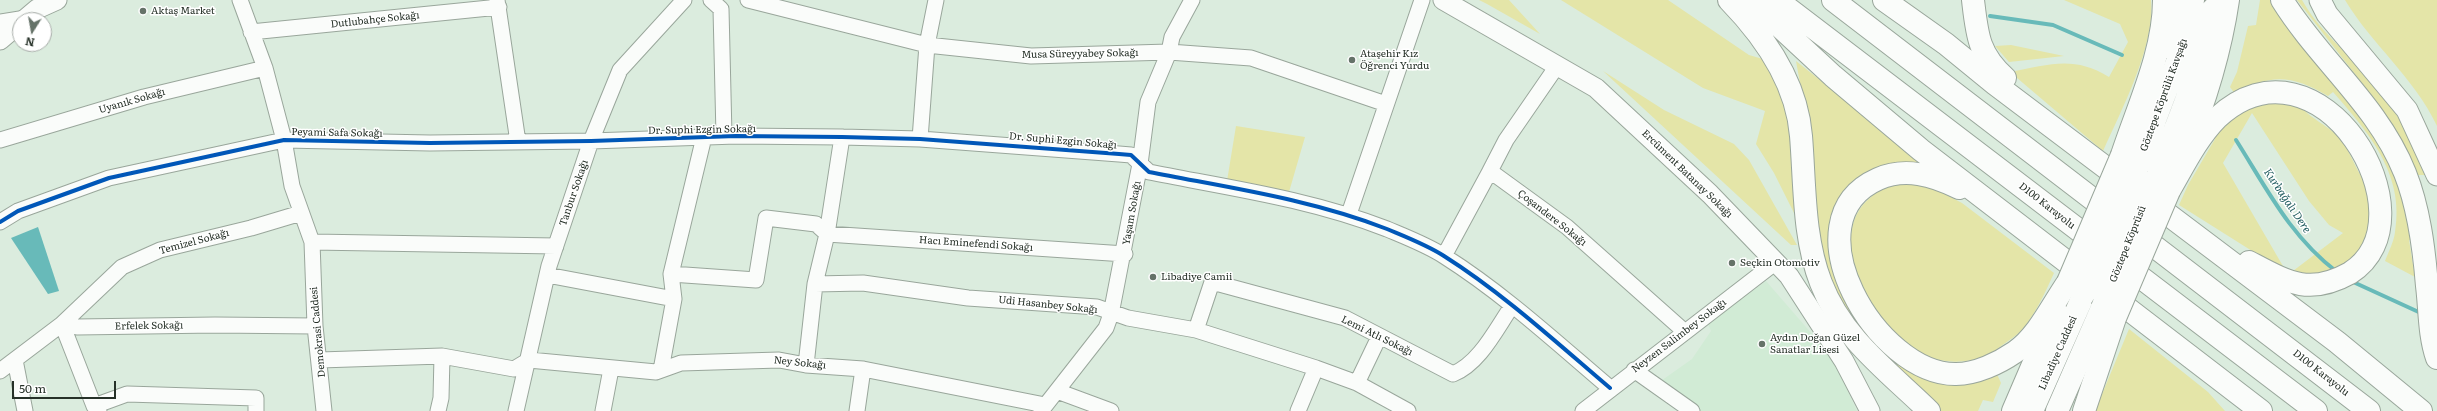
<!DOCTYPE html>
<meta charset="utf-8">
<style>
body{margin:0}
#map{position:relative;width:2437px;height:411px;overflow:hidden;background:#dbecde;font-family:Literata,serif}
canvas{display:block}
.north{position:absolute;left:12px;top:12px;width:40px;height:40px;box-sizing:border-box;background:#fff;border:1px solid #a8ada9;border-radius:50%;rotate:191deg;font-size:11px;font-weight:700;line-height:16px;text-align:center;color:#263128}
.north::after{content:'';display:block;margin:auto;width:14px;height:18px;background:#657268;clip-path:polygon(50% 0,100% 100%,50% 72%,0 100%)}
.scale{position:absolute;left:12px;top:381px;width:104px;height:18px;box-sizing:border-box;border:2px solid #263128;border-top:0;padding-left:5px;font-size:12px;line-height:14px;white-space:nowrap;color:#263128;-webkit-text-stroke:3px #fff;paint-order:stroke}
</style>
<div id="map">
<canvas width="2437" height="411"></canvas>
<div class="north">N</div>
<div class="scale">50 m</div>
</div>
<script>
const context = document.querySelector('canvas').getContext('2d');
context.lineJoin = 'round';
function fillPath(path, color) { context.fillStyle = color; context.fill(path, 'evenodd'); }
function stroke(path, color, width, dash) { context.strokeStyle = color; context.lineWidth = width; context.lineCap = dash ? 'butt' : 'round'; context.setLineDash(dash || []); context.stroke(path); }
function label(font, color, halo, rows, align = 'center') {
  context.font = font + ' Literata,serif'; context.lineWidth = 3; context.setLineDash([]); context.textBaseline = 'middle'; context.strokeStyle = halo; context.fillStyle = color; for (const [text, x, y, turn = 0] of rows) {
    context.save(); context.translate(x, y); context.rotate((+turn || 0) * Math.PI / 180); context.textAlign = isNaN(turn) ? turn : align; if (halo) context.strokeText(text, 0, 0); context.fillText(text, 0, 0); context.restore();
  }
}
const built = new Path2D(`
 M1766,281L1832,357L1857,411H1699L1658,383L1692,359L1711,331L1708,324Z`);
const green = new Path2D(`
 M1479,0H1509L1540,34L1487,4Z
 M1561,0H1668L1749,55L1773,62L1788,92L1804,233L1774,173L1756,144L1765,111L1703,88Z
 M2064,0H2151C2156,44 2121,111 2103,151L2010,72C2049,65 2073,55 2109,77L2128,42L2120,24Z
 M2260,0H2273L2383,145L2401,183L2413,241L2409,240L2415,277L2385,261C2389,251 2394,241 2395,232C2405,174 2368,132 2333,92L2328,96C2293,75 2270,73 2235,94L2230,87L2237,72L2248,26L2256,25Z
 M2297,0H2302C2318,29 2345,51 2368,75C2394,104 2411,139 2425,175H2417L2398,135L2376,101Z
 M2345,0H2437V126C2414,77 2372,45 2345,0Z
 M2011,45L2064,56L2009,62L1995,46Z
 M1796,61L1922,161C1873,173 1843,173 1830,229L1889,356L1905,368L1926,376L1996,372L2001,383L1993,402L1983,400L1978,411H1941L1869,348L1827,277L1816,216L1813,155Z
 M1603,71L1664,110L1734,144L1749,160L1797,245H1791Z
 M2279,103L2302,107C2307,116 2328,126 2338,136C2348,147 2353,163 2361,176H2369L2370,236L2347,264L2320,276L2289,274L2343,233L2329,225L2309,201L2252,113L2223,163L2287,273L2179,205L2188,185L2215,139L2213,136L2233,118L2254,105Z
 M1236,126L1305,137L1289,192L1227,181Z
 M1907,183L1929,186L1962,203L2054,273C2045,293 2035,315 2021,331C2016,336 2009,340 2004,344C1998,348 1992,354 1986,356C1968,363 1945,364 1927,356C1879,336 1819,238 1871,197C1875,194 1880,188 1885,186C1892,184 1900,184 1907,183Z
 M2129,329L2208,392L2225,411H2095Z`);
const water = new Path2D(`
 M38,227L59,291L48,294L11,238Z`);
const stream = new Path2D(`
 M1990,16L2053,25L2122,55
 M2236,140C2267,189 2290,236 2337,272
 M2351,281L2423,314`);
const minor = new Path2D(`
 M240,0L265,68L284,140L292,186L312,242L315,326L324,411
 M497,0L518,142
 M711,0L721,9L724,136
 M748,0L927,45L1031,56L1169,52L1251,58L1386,104
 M0,22L26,18
 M251,32L499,7
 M920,139L927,45L936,0
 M0,140L144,97L265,68
 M1490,171L1506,140L1557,66
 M1349,214L1422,0
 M0,222L18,211L109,178L284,140L430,143L591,141L736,136L842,137L920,139L1119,154L1131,155L1149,172C1230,188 1310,199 1387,229C1406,237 1427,245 1444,256C1504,294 1557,343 1610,388
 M312,242L556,246
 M1444,256L1490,171L1567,227L1684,331
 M671,274L756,280L766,218L816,224L827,234L1125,254
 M547,275L674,299
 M815,284L863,283L968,298L1097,307L1128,318L1196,330L1316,368L1357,383L1408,411
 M1196,330L1212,282L1345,318L1453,374C1480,363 1496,329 1512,306
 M15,360L25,411
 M320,360L442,356L514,369L529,360L656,372L681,363L779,360L806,365L863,369L1045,405
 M806,365L815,284L827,234L842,137
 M661,370L674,299L671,274L704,137
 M1634,370L1692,411
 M0,371L62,324L77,327L215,325L315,326
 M1357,383L1379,337
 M1057,391L1111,411
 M94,406L127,394L256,398V411
 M99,411L94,406L62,324L122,267L160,250L251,228L301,213
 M438,411L441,398L442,356
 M516,411L549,266L591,141L620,70L684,0
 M603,411L611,369
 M857,411L863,369
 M1041,411L1106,328L1111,314L1140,164L1148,102L1169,52L1172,37L1192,0
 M1298,411L1316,368
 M1583,411L1776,262`);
const tertiary = new Path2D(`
 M1443,0L1596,88L1710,194L1789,276L1844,361L1870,411
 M24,20L37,9L57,0
 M0,40L20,23`);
const secondary = new Path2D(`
 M2320,0L2327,14L2407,110L2437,175`);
const primary = new Path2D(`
 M2165,47L2173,24L2178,0
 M2183,156C2204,105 2220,55 2228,0
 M2137,167L2180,54L2193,0
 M2154,180C2178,124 2200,69 2213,9
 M2013,411L2056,311
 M2032,411L2084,294
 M2057,411L2102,308`);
const trunk = new Path2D(`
 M1729,0C1765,37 1797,83 1801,136C1805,184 1803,237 1821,283C1842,338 1888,371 1929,411
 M1751,0L1833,76L1921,150L2261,411
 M1777,0L2316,411
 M1833,0L2369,411
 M1884,0L1946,44L1995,84L2337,342L2421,411
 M1973,0C1977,34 1978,54 2005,78
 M2282,0C2320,61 2378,105 2405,173C2419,208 2424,248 2427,286C2430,310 2429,335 2437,358
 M2122,155C2138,106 2164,52 2164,0
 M1959,188C1933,175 1905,167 1878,179C1786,220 1877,375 1956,374C1976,374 1999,363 2015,352C2038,336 2052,305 2068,282
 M2169,191C2183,167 2197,138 2217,118C2319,23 2437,218 2350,273C2309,296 2287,282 2249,262
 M2084,411L2115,318`);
const primaryBridge = new Path2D(`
 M2068,282L2122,155
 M2084,294L2137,167
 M2102,308L2154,180
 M2115,318L2169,191`);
const cycleway = new Path2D(`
 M0,222L18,211L109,178L284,140L430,143L591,141L736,136L842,137L920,139L1119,154L1131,155L1149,172C1230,188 1310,199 1387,229C1406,237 1427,245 1444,256C1504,294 1557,343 1610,388`);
const markers = [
 [143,11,4,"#657268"],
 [1352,60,4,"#657268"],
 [1732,263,4,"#657268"],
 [1153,277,4,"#657268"],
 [1762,344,4,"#657268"]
];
const poiNames = [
 ["Aktaş Market",151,11],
 ["Ataşehir Kız",1360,54],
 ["Öğrenci Yurdu",1360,66],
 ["Seçkin Otomotiv",1740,263],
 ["Libadiye Camii",1161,277],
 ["Aydın Doğan Güzel",1770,338],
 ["Sanatlar Lisesi",1770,350]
];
const streetNames = [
 ["Dutlubahçe Sokağı",375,20,-6],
 ["Musa Süreyyabey Sokağı",1080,54,-1],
 ["Göztepe Köprülü Kavşağı",2164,95,-70],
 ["Uyanık Sokağı",132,101,-16],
 ["Dr. Suphi Ezgin Sokağı",702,130,-1],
 ["Peyami Safa Sokağı",337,133,1],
 ["Dr. Suphi Ezgin Sokağı",1063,141,5],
 ["Ercüment Batanay Sokağı",1687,174,44],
 ["Tanbur Sokağı",574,193,-71],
 ["D100 Karayolu",2047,206,38],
 ["Yaşam Sokağı",1132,213,-80],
 ["Çoşandere Sokağı",1552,218,38],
 ["Temizel Sokağı",194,242,-15],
 ["Hacı Eminefendi Sokağı",976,244,4],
 ["Göztepe Köprüsü",2128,244,-68],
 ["Udi Hasanbey Sokağı",1048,305,6],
 ["Erfelek Sokağı",149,326,-1],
 ["Demokrasi Caddesi",318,332,-95],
 ["Lemi Atlı Sokağı",1377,336,26],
 ["Neyzen Salimbey Sokağı",1679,336,-37],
 ["Libadiye Caddesi",2058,353,-66],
 ["Ney Sokağı",800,363,6],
 ["D100 Karayolu",2321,373,38]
];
const waterNames = [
 ["Kurbağalı Dere",2287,201,56]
];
fillPath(built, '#d1ebd5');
fillPath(green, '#e4e5a8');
fillPath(water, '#68bab9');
stroke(stream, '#68bab9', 4);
stroke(minor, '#99a69b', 17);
stroke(tertiary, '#99a69b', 21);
stroke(secondary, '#99a69b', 23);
stroke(primary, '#99a69b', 24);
stroke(trunk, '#99a69b', 24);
stroke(minor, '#fafcfa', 15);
stroke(tertiary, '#fafcfa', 19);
stroke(secondary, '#fafcfa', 21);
stroke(primary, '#fafcfa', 22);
stroke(trunk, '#fafcfa', 22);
stroke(primaryBridge, '#99a69b', 24, []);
stroke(primaryBridge, '#fafcfa', 22);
stroke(cycleway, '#0057b8', 4);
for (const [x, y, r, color] of markers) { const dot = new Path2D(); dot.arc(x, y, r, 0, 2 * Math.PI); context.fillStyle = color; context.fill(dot); stroke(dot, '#fff', 1.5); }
label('10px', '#263128', '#fff', poiNames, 'left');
label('10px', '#263128', '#fff', streetNames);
label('italic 11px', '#225d60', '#fff', waterNames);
</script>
